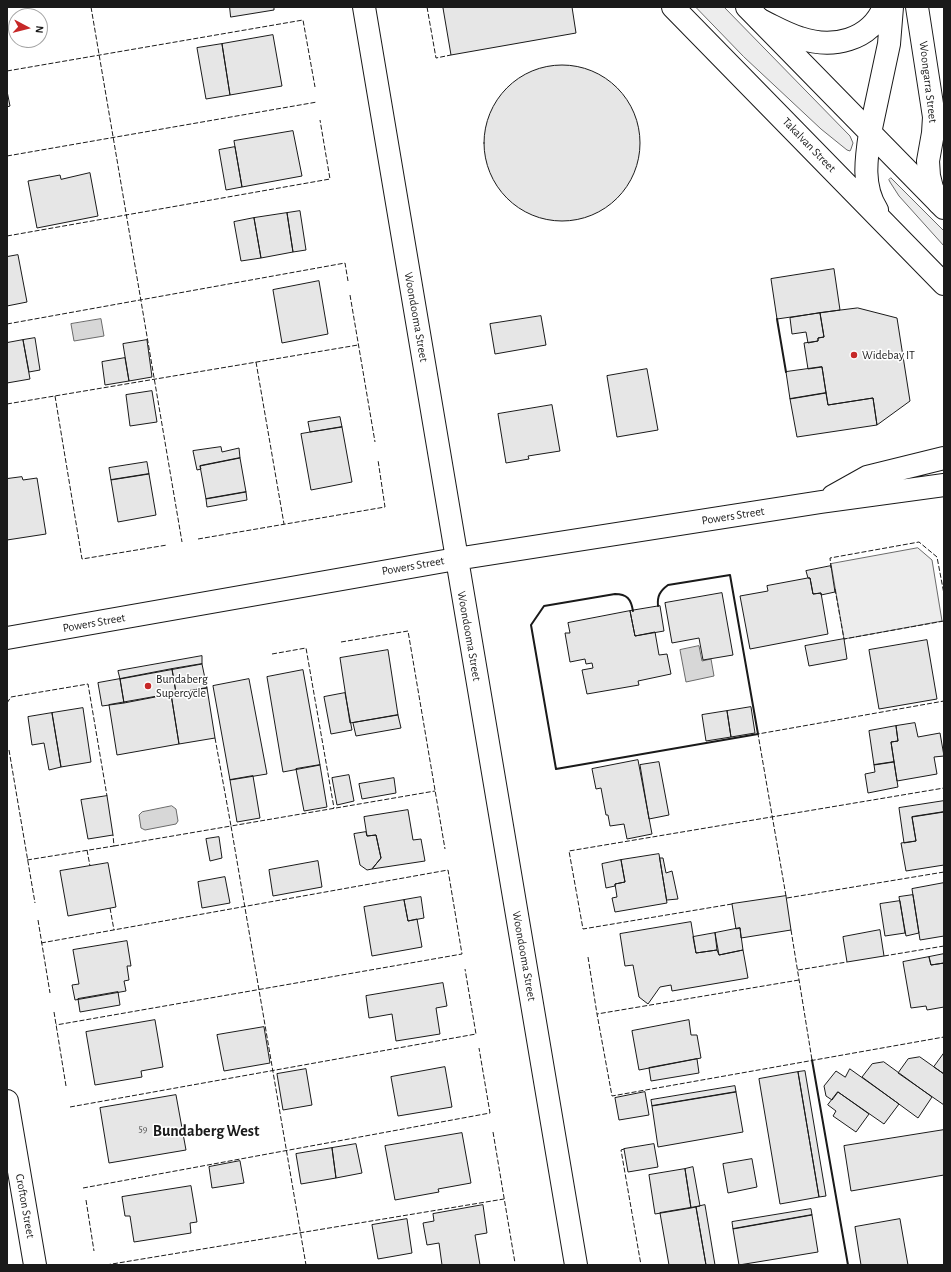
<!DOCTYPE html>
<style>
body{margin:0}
#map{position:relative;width:951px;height:1272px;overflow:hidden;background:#fff;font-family:"Alegreya Sans",sans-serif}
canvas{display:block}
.frame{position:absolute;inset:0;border:8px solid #1a1a1a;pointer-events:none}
.north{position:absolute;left:8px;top:8px;width:40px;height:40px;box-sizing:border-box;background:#fff;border:1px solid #a3a3a3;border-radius:50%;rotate:97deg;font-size:11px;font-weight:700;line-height:16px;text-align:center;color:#1a1a1a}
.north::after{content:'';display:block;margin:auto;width:14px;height:18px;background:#c62828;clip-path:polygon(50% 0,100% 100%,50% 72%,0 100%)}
</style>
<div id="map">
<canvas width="951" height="1272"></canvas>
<div class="frame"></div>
<div class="north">N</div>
</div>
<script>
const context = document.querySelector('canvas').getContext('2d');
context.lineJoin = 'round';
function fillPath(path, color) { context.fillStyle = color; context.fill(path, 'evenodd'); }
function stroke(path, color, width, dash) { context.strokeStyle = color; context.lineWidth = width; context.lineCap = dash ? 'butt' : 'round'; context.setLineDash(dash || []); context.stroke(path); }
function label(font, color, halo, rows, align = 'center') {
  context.font = font + ' "Alegreya Sans",sans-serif'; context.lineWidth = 3; context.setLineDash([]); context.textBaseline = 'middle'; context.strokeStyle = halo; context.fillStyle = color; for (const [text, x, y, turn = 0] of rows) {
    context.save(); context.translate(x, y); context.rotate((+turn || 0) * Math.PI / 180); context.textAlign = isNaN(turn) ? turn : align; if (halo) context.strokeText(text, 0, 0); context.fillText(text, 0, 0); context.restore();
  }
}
const built = new Path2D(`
 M696,7H724L850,136L853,143L851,149L850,151L847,150L821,129L744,57Z
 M891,178L944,231V246L899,196L890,182L889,180Z
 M918,548L932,560L942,621L844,639L831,564Z`);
const water = new Path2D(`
 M101,319L104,336L74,341L71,324Z
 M699,646L702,661L711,659L714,676L686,682L680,650Z
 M172,806L176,809L178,821L176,824L145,830L141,828L139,815L142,812Z`);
const building = new Path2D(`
 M230,7H274V10L231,17Z
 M452,7H572L576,33L451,55L443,8Z
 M273,35L282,86L230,95L222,44Z
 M222,44L230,95L206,99L197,48Z
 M484 143a78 78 0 1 1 156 0a78 78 0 1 1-156 0Z
 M7,91L10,106L7,107Z
 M293,131L302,176L242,187L234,141Z
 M235,147L242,187L226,190L219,150Z
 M90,173L98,216L37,228L28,181L60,175L61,179Z
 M300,211L306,250L293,252L287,213Z
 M287,213L293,252L261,258L254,218Z
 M254,218L261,258L241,261L234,222Z
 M18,255L27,302L7,306V257Z
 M834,269L840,310L777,319L771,279Z
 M319,281L328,334L282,343L273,290Z
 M858,308L897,318L910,401L877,425L873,398L828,405L822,367L808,369L804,343L818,341V338L824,337L820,313Z
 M820,313L824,337L818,338V341L808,343L806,332L792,334L790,318Z
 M541,316L546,345L495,354L490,324Z
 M35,338L40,370L29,372L23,340Z
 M23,340L30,379L7,383V343Z
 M147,340L152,377L129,381L123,344Z
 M125,358L129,381L105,385L102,362Z
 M822,367L826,393L790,399L786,372Z
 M647,369L658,430L617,437L607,376Z
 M152,391L157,422L130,426L126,395Z
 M826,393L828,405L873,398L877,425L797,437L790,399Z
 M552,405L560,451L528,456L529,459L506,463L498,414Z
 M340,417L342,427L310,432L308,422Z
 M342,427L352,482L311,490L301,434Z
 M221,447L222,452L239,448L240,458L200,466L201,469L197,470L193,451Z
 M240,458L246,492L206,499L200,466Z
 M147,462L149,474L111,480L109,468Z
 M149,474L156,515L118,522L111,480Z
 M22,477L23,480L37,478L46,534L7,540V479Z
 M246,492L247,500L207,507L206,499Z
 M831,566L835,592L821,595V593L813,594L810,578H808L806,571Z
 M808,578H810L813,594L821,593L828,634L750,649L740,596L768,591L767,586Z
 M722,593L733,655L703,660L699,638L672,643L665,603Z
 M660,606L664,631L635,636L630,611Z
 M630,611L635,636L655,632L659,655L667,654L671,674L638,681L639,685L587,694L582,670L593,668L592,663L586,664L585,659L570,662L565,633H570L568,623Z
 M844,639L847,659L809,666L805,646Z
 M927,640L937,699L879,709L869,650Z
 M388,650L398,715L350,723L340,658Z
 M202,656V664L120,679L118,671Z
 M202,664L207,688L176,693L172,669Z
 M172,669L176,693L124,703L120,679Z
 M303,670L320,765L283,772L267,677Z
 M120,679L124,703L102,706L98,683Z
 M249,679L267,774L230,780L213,686Z
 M207,688L215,738L179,744L171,694Z
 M345,693L352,730L331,734L324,697Z
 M171,694L179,744L117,755L109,705Z
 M751,707L755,733L731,737L727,711Z
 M83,708L91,762L61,767L52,713Z
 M727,711L731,737L706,741L702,715Z
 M52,713L61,767L49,770L44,743L32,745L28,717Z
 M398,715L401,728L356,736L353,723Z
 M915,723L918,737L940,733L944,756L934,757L937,774L897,781L891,742L898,741L896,726Z
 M896,726L898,741L891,742L894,762L874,765L869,731Z
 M638,760L652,834L627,839L624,824L610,826L608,815H606L601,788L596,789L592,769Z
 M659,762L669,815L649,819L640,765Z
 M894,762L898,787L868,793L865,774L875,772L874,765Z
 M320,765L327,807L304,811L296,769Z
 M349,775L354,801L337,805L332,778Z
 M253,776L260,818L237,822L230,780Z
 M394,778L396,793L362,799L359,784Z
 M107,796L113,835L88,839L81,800Z
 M944,801V812L912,817L916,841L904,843L899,808Z
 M408,810L413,840L421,839L425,861L372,869L381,858L376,835L367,836L364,817Z
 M944,812V865L906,871L901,843L916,841L912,817Z
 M366,832L367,836L376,835L381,858L372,869L367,870L360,865L354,834Z
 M219,837L222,858L210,861L206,839Z
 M659,854L667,903L615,912L612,898L617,897L615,884L625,882L621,860Z
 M660,858H663L666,873L672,871L678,899L667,900Z
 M621,860L625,882L615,884V886L606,888L602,864Z
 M318,861L322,887L273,896L269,870Z
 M108,863L116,907L68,916L60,871Z
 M225,877L230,903L202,908L198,882Z
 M944,883V936L920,940L912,889Z
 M913,895L919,933L906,936L899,897Z
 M786,896L791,930L741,938L740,928L736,929L732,904Z
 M421,897L424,918L408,921L404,900Z
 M404,900L408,921L417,919L422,947L372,956L364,907Z
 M900,901L905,933L885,936L880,904Z
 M691,922L696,953L717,950L719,955L743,950L748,978L672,991L671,985L660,987L648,1004L639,997L633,965L625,966L620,934Z
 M740,928L743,950L719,955L715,933Z
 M880,930L884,956L847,962L843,937Z
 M715,933L717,950L696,953L693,937Z
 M127,941L131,966H127L129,980L124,981L126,991L75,1000L72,985L79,984L73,950Z
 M944,954V963L931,965L929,957Z
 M929,957L931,965L944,963V1007L927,1010L926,1006L911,1008L903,962Z
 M443,983L447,1006L436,1008L440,1034L396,1041L392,1014L369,1018L366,996Z
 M118,992L120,1005L80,1012L78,999Z
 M155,1020L163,1067L141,1071L142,1077L95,1085L86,1032Z
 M689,1020L691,1035H697L701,1058L639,1070L632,1031Z
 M264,1027L270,1063L224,1071L217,1035Z
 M944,1053V1074L934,1067Z
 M920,1057L944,1074V1105L898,1073L908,1059Z
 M697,1059L699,1073L651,1081L649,1068Z
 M884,1062L932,1097L918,1118L862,1077L872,1064Z
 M445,1067L452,1107L398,1116L391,1077Z
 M306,1069L312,1105L283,1110L277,1074Z
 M850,1069L899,1104L884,1124L838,1092L832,1100L826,1096L824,1086L836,1071L845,1077Z
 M805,1071L826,1196L819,1197L798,1072Z
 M798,1072L819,1197L780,1204L759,1079Z
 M735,1086L736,1092L652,1106L651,1100Z
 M645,1092L649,1115L619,1120L615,1098Z
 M736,1092L743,1132L658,1147L652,1106Z
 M838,1092L869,1114L856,1132L833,1116L836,1111L828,1105Z
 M176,1095L186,1150L109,1163L100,1108Z
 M944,1130V1175L851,1191L844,1146Z
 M462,1133L471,1183L438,1189L439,1192L395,1200L385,1146Z
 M356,1144L362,1173L336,1178L332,1148Z
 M654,1144L658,1167L628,1172L624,1149Z
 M332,1148L336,1178L301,1184L296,1154Z
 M752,1159L757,1187L728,1193L723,1164Z
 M240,1161L244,1183L212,1188L209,1167Z
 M693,1167L700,1206L691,1208L685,1169Z
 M685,1169L691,1208L655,1214L649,1175Z
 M191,1186L197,1222L190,1223L191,1233L134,1242L130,1216H125L122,1197Z
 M483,1205L487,1233L475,1235L480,1265H442L439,1243L427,1245L423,1223L434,1221L433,1214Z
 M705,1205L715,1265H706L696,1207Z
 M696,1207L706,1265H669L660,1213Z
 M811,1209L812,1215L733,1229L732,1222Z
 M812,1215L818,1252L739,1265L733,1229Z
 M407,1219L412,1253L378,1259L372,1225Z
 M900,1219L908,1265H861L855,1227Z`);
const minor = new Path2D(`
 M364,7L576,1265
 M917,7L934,117L933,133L928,161L929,176L932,188L939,203
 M760,20C773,26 786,34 800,38C832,49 870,41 884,7
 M870,133L889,44L892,7
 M833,496L867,477L944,458
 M7,638L456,559L821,502L944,485
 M7,1101L35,1265`);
const highway = new Path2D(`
 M673,7L944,284
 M747,7L944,208
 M870,133C866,159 862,187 877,210`);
const fence = new Path2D(`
 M91,7L182,542
 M427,7L436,58L451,55
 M7,71L303,20L315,87
 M7,156L317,102
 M7,236L330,179L320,120
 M350,295L375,442
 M7,324L345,263L348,281
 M256,362L284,524
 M55,396L82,559L167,545
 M7,404L358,345
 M198,539L385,507L378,460
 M831,568L830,558L919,542L937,557L944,594
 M835,589L844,639L944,621
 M341,642L408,631L445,849
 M272,654L306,648L334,808
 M7,703L11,697L88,684L107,796
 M215,738L231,826L435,791
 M9,750L35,903
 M114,846L231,826L306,1265
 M87,850L90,866
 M27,860L114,846L113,835
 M786,896L758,734L944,701
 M787,898L944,872
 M732,904L583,929L569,851L944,788
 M110,908L114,930
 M38,920L50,993
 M791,930L812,1060
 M41,943L448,870L462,954L56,1025
 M884,956L944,946
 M588,957L597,1014
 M798,970L847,962
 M799,980L597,1014L612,1096L944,1037
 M54,1012L66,1086
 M70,1107L476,1034L465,969
 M493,1132L515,1263
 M624,1149L621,1150L641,1265
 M83,1188L490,1113L479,1048
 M86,1200L94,1251
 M106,1265L504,1199`);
const wall = new Path2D(`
 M777,319L786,372
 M633,611C631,599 627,594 615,594L544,606L531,625L556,769L758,734L730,575L668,585C660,591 657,596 658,606
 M812,1060L848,1265`);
const markers = [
 [854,355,4,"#c62828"],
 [148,686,4,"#c62828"]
];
const numberNames = [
 ["59",143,1129]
];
const streetNames = [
 ["Woongarra Street",928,82,83],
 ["Takalvan Street",809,145,46],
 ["Woondooma Street",416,317,80],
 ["Powers Street",733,516,-9],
 ["Powers Street",413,566,-10],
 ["Powers Street",94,623,-10],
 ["Woondooma Street",469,636,80],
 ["Woondooma Street",524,956,80],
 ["Crofton Street",25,1206,80]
];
const poiNames = [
 ["Widebay IT",862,355],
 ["Bundaberg",156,679],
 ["Supercycle",156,693]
];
const districtNames = [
 ["Bundaberg West",206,1131]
];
fillPath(built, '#ededed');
stroke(built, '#6a6a6a', 1);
fillPath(water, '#d7d7d7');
stroke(water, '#6a6a6a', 1);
fillPath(building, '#e6e6e6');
stroke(building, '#1a1a1a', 1);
stroke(minor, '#1a1a1a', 24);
stroke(highway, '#1a1a1a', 24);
stroke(minor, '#fff', 22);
stroke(highway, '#fff', 22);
stroke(fence, '#1a1a1a', 1, [5, 2]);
stroke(wall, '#1a1a1a', 2);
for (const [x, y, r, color] of markers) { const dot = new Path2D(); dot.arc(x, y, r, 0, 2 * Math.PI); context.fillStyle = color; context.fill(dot); stroke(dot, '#fff', 1.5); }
label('10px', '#4d4d4d', null, numberNames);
label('12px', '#1a1a1a', '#fff', streetNames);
label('12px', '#1a1a1a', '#fff', poiNames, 'left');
label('bold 16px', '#1a1a1a', '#fff', districtNames);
</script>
